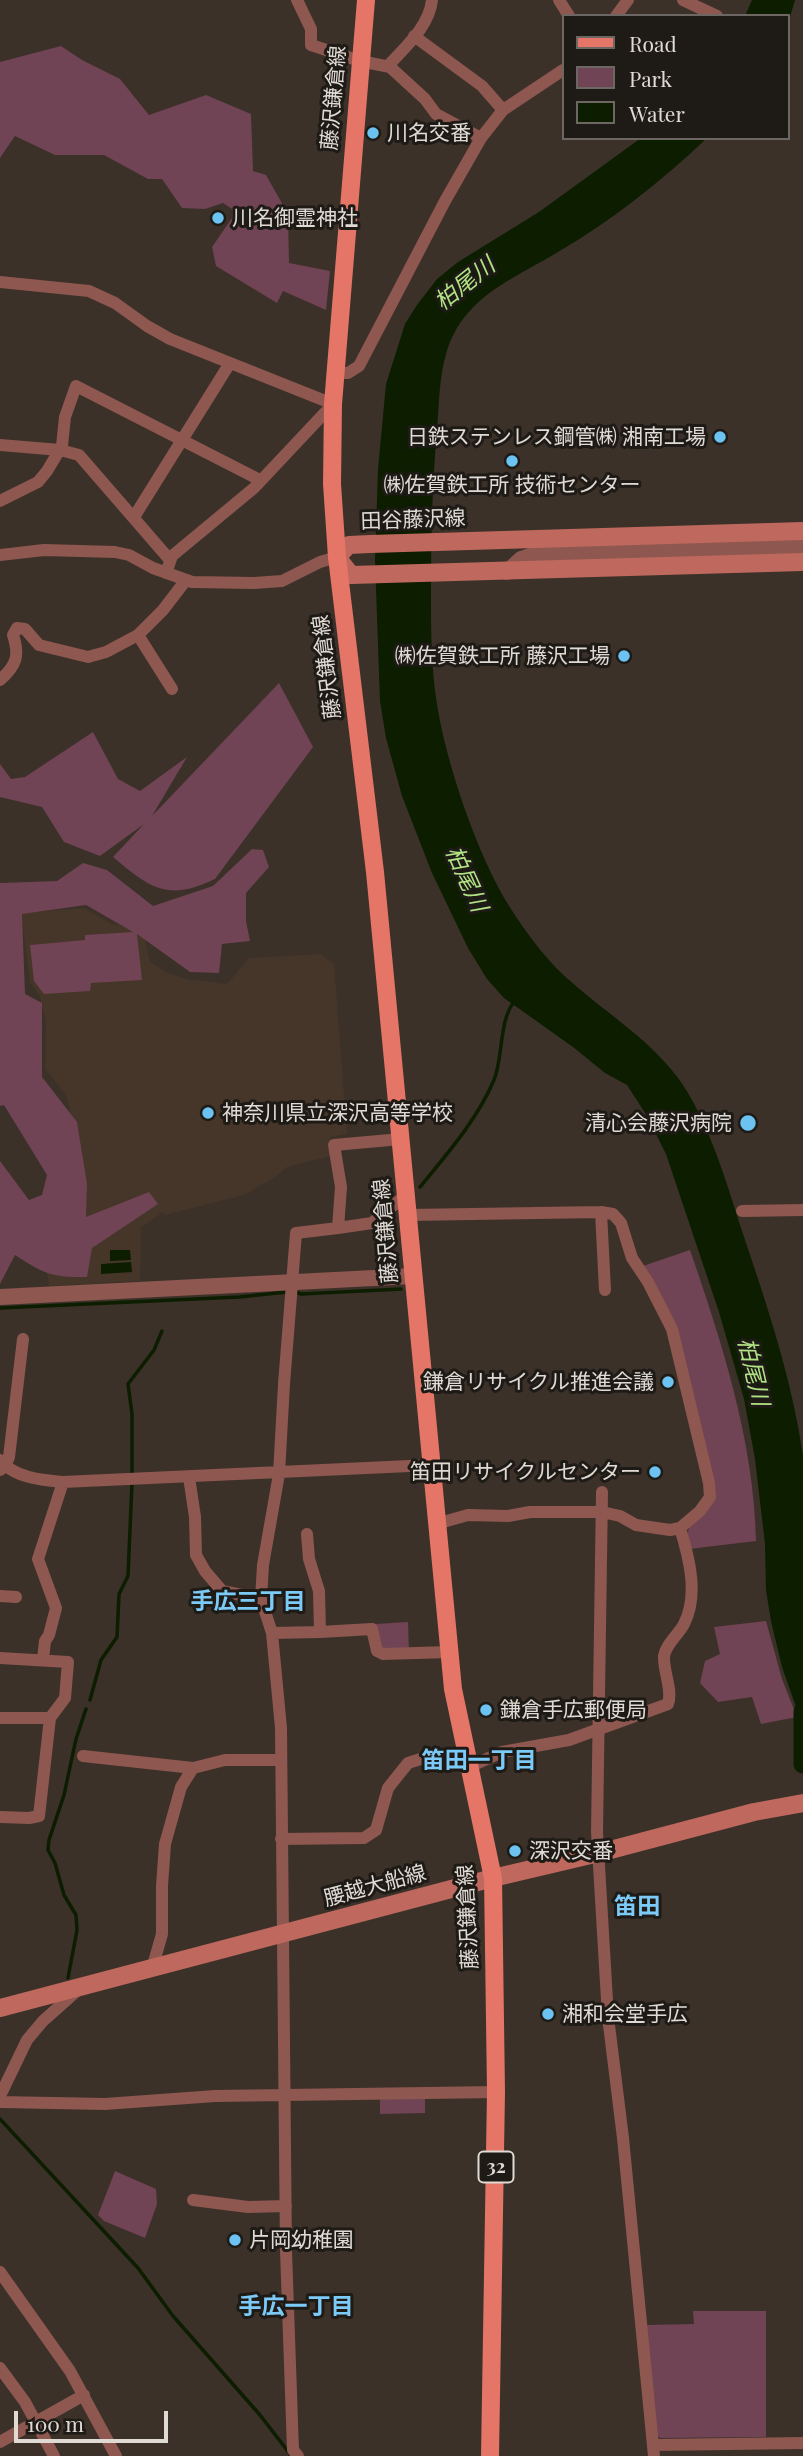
<!DOCTYPE html>
<meta charset="utf-8">
<style>
body{margin:0}
#map{position:relative;width:803px;height:2456px;overflow:hidden;background:#3b3129;font-family:"Playfair Display",serif}
canvas{display:block}
.legend{position:absolute;left:562px;top:14px;width:228px;height:126px;box-sizing:border-box;background:#1e1a16;border:2px solid #6c6762;margin:0;padding:9px 12px;list-style:none;font-size:21px;color:#e0dad4}
.legend li{display:flex;align-items:center;gap:14px;height:35px}
.legend b{width:35px;border:2px solid #6c6762}
.scale{position:absolute;left:14px;top:2411px;width:154px;height:32px;box-sizing:border-box;border:4px solid #e0dad4;border-top:0;padding-left:9px;font-size:21px;line-height:24px;white-space:nowrap;color:#e0dad4;-webkit-text-stroke:5px #1e1a16;paint-order:stroke}
</style>
<div id="map">
<canvas width="803" height="2456"></canvas>
<ul class="legend">
<li><b style="height:9px;background:#e47567"></b>Road</li>
<li><b style="height:19px;background:#704355"></b>Park</li>
<li><b style="height:19px;background:#0c1d00"></b>Water</li>
</ul>
<div class="scale">100 m</div>
</div>
<script>
const context = document.querySelector('canvas').getContext('2d');
context.lineJoin = 'round';
function fillPath(path, color) { context.fillStyle = color; context.fill(path, 'evenodd'); }
function stroke(path, color, width, dash) { context.strokeStyle = color; context.lineWidth = width; context.lineCap = dash ? 'butt' : 'round'; context.setLineDash(dash || []); context.stroke(path); }
function label(font, color, halo, rows, align = 'center') {
  context.font = font + ' "Playfair Display","Noto Sans JP",serif'; context.lineWidth = 6; context.setLineDash([]); context.textBaseline = 'middle'; context.strokeStyle = halo; context.fillStyle = color; for (const [text, x, y, turn = 0] of rows) {
    context.save(); context.translate(x, y); context.rotate((+turn || 0) * Math.PI / 180); context.textAlign = isNaN(turn) ? turn : align; if (halo) context.strokeText(text, 0, 0); context.fillText(text, 0, 0); context.restore();
  }
}
const built = new Path2D(`
 M84,908L112,924L143,929L150,962L166,972L189,980H199L224,984L229,982L249,958L320,954L334,964L347,1134L330,1137L331,1156L287,1167L274,1178L244,1195L165,1215L163,1212L141,1228L140,1281L49,1286L44,1253L75,1131L66,1095L45,1069L46,1023L40,996L30,982L21,913Z`);
const green = new Path2D(`
 M61,46L82,60L120,79L149,115L206,95L251,114L253,171L266,175L288,214L289,263L330,271L326,310L283,291L277,303L216,266L212,247L232,218V209L223,203L205,209L182,208L162,179H148L104,155H55L15,136L0,158V62Z
 M279,683L313,747L215,879C167,902 150,888 113,857L144,824L100,856L64,842L42,807L0,797V764L11,779L25,777L93,732L118,779L140,791L187,757L152,816Z
 M252,849L263,850L269,867L246,893V921L250,941L222,944L219,973L190,972L137,934L142,980L91,983L90,991L44,994L34,981L30,945L85,940V935L133,932L86,905L22,914L25,994L42,1003V1077L77,1122L87,1184L86,1217L149,1192L158,1204L92,1248L87,1277C51,1277 46,1275 15,1255L0,1284V1161L29,1200L42,1195L47,1175L4,1105L0,1106V883L57,881L83,863L107,870L153,906L213,886Z
 M690,1250C722,1343 754,1441 756,1541L689,1549C685,1524 691,1523 708,1506L685,1365L643,1266Z
 M766,1621L782,1679L797,1717L761,1724L752,1697L718,1702L700,1683L705,1661L720,1654L714,1627Z
 M408,1622L409,1652H386L377,1642L376,1624Z
 M380,2097H425V2113L380,2114Z
 M115,2171L156,2189L157,2204L145,2238L104,2221L98,2215Z
 M693,2311H766V2437L660,2438L657,2435L646,2325L694,2324Z`);
const water = new Path2D(`
 M752,0H795L787,27V16H745Z
 M641,138H707C662,181 611,221 558,252C527,271 492,285 468,313C458,324 450,339 446,354C439,378 439,406 437,431C432,486 431,540 431,595C431,631 431,668 437,704C446,763 478,858 511,909C529,937 549,964 576,986C615,1020 661,1047 688,1093C713,1136 727,1184 742,1231C767,1305 792,1379 803,1456V1718L795,1704L782,1667L771,1621L766,1590L765,1544L755,1459L744,1399L719,1312L666,1154L647,1116L627,1085L605,1073L573,1047L504,998L487,979L468,948L432,873L402,796L386,738L380,701L375,560L378,469L386,384L405,324L417,305L437,279L458,262L539,212Z
 M110,1250H130L131,1260L110,1261Z
 M131,1262L132,1272L101,1274V1264Z`);
const stream = new Path2D(`
 M420,1187C447,1154 477,1120 494,1080C503,1059 499,1020 514,1002
 M295,1292L301,1294L401,1289
 M0,1308L239,1297L287,1292
 M132,1475V1414L128,1384L154,1350L162,1331
 M90,1700L101,1660L117,1637L119,1594L128,1576L132,1483
 M68,1978L77,1930L76,1915L64,1895L55,1863L48,1850L49,1840L64,1795L76,1739L86,1709
 M0,2119L138,2268L173,2316L260,2415L290,2454`);
const river = new Path2D(`
 M803,1711V1764`);
const minor = new Path2D(`
 M297,0L311,29V45L360,61L390,67L425,99L436,114L481,138
 M559,0L569,16
 M683,0L717,16
 M616,16L628,0
 M414,36L482,86L503,110
 M388,66C405,47 429,27 432,0
 M0,282L89,291L115,303L147,326L170,339L333,404L254,488L172,556L166,573
 M335,373H348L359,366L445,201L481,138L503,110L563,70
 M0,445L60,450L79,455L170,560
 M0,501L38,482L47,471L62,446L65,417L76,386L260,480
 M134,517L230,363
 M0,555L44,550L115,552L129,555L153,568L192,582L254,583L282,581L320,562L337,557
 M138,635L172,689
 M0,680C16,666 20,656 13,635L17,628L25,629L39,645L88,657L106,652L138,635L163,610L186,580
 M742,1211L803,1210
 M601,1212L605,1290
 M408,1215L601,1212L613,1214L621,1223L632,1258L648,1282L672,1329L709,1483L710,1497L700,1511L680,1528L670,1530L636,1525L620,1516L602,1512H530L508,1516L468,1515L436,1524
 M338,1228L372,1223L406,1195
 M0,1460C15,1478 41,1480 63,1482L431,1465
 M0,1470L5,1466L9,1457L23,1339
 M189,1477L195,1517L196,1555L205,1571L222,1591L261,1599
 M602,1492L597,1832L608,2017L623,2138L654,2456
 M0,1596L16,1597
 M320,1632L372,1629L377,1651L383,1654L449,1652
 M272,1633L320,1632L319,1591L309,1559L307,1534
 M0,1658L68,1662L65,1698L50,1718L39,1816L29,1818L0,1817
 M43,1659L45,1641L49,1635L56,1608L38,1559L63,1482
 M0,1718H50
 M83,1756L193,1768L225,1760H280
 M469,1767L502,1752L569,1740L668,1704C673,1690 663,1671 664,1656C666,1644 679,1634 684,1624C699,1595 689,1557 680,1528
 M281,1839L364,1838L376,1830L388,1788L408,1763L427,1757L466,1754
 M152,1969L162,1934V1886L165,1844L181,1787L193,1768
 M0,2096L27,2040L43,2021L79,1989
 M0,2102L105,2104L215,2096L496,2092
 M193,2200L248,2207L286,2206
 M0,2272L70,2371L116,2456
 M0,2368L25,2402L54,2456
 M0,2442L84,2395
 M653,2445L803,2443
 M298,2456L293,2450L286,2251L281,1728L272,1633L261,1599L263,1565L279,1474L284,1384L296,1233L338,1228L341,1187L334,1145L401,1139`);
const tertiary = new Path2D(`
 M507,572L521,559L536,554L803,546
 M0,1297L413,1276`);
const secondary = new Path2D(`
 M803,531L370,544L349,545L337,557L351,575L803,562
 M0,2008L493,1878L599,1853L754,1812L803,1803`);
const primary = new Path2D(`
 M366,0L333,404L332,484L337,557L375,872L453,1689L493,1878L496,2092L490,2456`);
const markers = [
 [373,133,7,"#6cc3f2"],
 [218,218,7,"#6cc3f2"],
 [720,437,7,"#6cc3f2"],
 [512,461,7,"#6cc3f2"],
 [624,656,7,"#6cc3f2"],
 [208,1113,7,"#6cc3f2"],
 [748,1123,9,"#6cc3f2"],
 [668,1382,7,"#6cc3f2"],
 [655,1472,7,"#6cc3f2"],
 [486,1710,7,"#6cc3f2"],
 [515,1851,7,"#6cc3f2"],
 [548,2014,7,"#6cc3f2"],
 [235,2240,7,"#6cc3f2"]
];
const shields = [
 [496,2167,35]
];
const shieldNames = [
 ["32",496,2167]
];
const streetNames = [
 ["藤沢鎌倉線",334,98,-85],
 ["田谷藤沢線",413,520,-2],
 ["藤沢鎌倉線",327,667,-97],
 ["藤沢鎌倉線",386,1231,-95],
 ["腰越大船線",375,1886,-15],
 ["藤沢鎌倉線",468,1917,-93]
];
const poiNames = [
 ["川名交番",387,133],
 ["川名御霊神社",232,218],
 ["日鉄ステンレス鋼管㈱ 湘南工場",706,437,"right"],
 ["㈱佐賀鉄工所 技術センター",512,485,"center"],
 ["㈱佐賀鉄工所 藤沢工場",610,656,"right"],
 ["神奈川県立深沢高等学校",222,1113],
 ["清心会藤沢病院",732,1123,"right"],
 ["鎌倉リサイクル推進会議",654,1382,"right"],
 ["笛田リサイクルセンター",641,1472,"right"],
 ["鎌倉手広郵便局",500,1710],
 ["深沢交番",529,1851],
 ["湘和会堂手広",562,2014],
 ["片岡幼稚園",249,2240]
];
const waterNames = [
 ["柏尾川",465,284,-38],
 ["柏尾川",466,879,66],
 ["柏尾川",753,1372,77]
];
const neighbourhoodNames = [
 ["手広三丁目",248,1602],
 ["笛田一丁目",479,1761],
 ["笛田",637,1907],
 ["手広一丁目",296,2307]
];
fillPath(built, '#453629');
fillPath(green, '#704355');
fillPath(water, '#0c1d00');
stroke(stream, '#0c1d00', 3.5);
stroke(river, '#0c1d00', 19);
stroke(minor, '#8e574f', 12);
stroke(tertiary, '#8e574f', 16);
stroke(secondary, '#bf685d', 18);
stroke(primary, '#e47567', 18);
for (const [x, y, r, color] of markers) { const dot = new Path2D(); dot.arc(x, y, r, 0, 2 * Math.PI); context.fillStyle = color; context.fill(dot); stroke(dot, '#1e1a16', 2.5); }
for (const [x, y, w] of shields) { const box = new Path2D(); box.roundRect(x - w / 2, y - 15.5, w, 31, 5); context.fillStyle = '#1e1a16'; context.fill(box); stroke(box, '#e0dad4', 2); }
label('bold 19px', '#e0dad4', null, shieldNames);
label('21px', '#e0dad4', '#1e1a16', streetNames);
label('21px', '#e0dad4', '#1e1a16', poiNames, 'left');
label('italic 23px', '#b0e383', '#1e1a16', waterNames);
label('bold 23px', '#7ccaf7', '#1e1a16', neighbourhoodNames);
</script>
